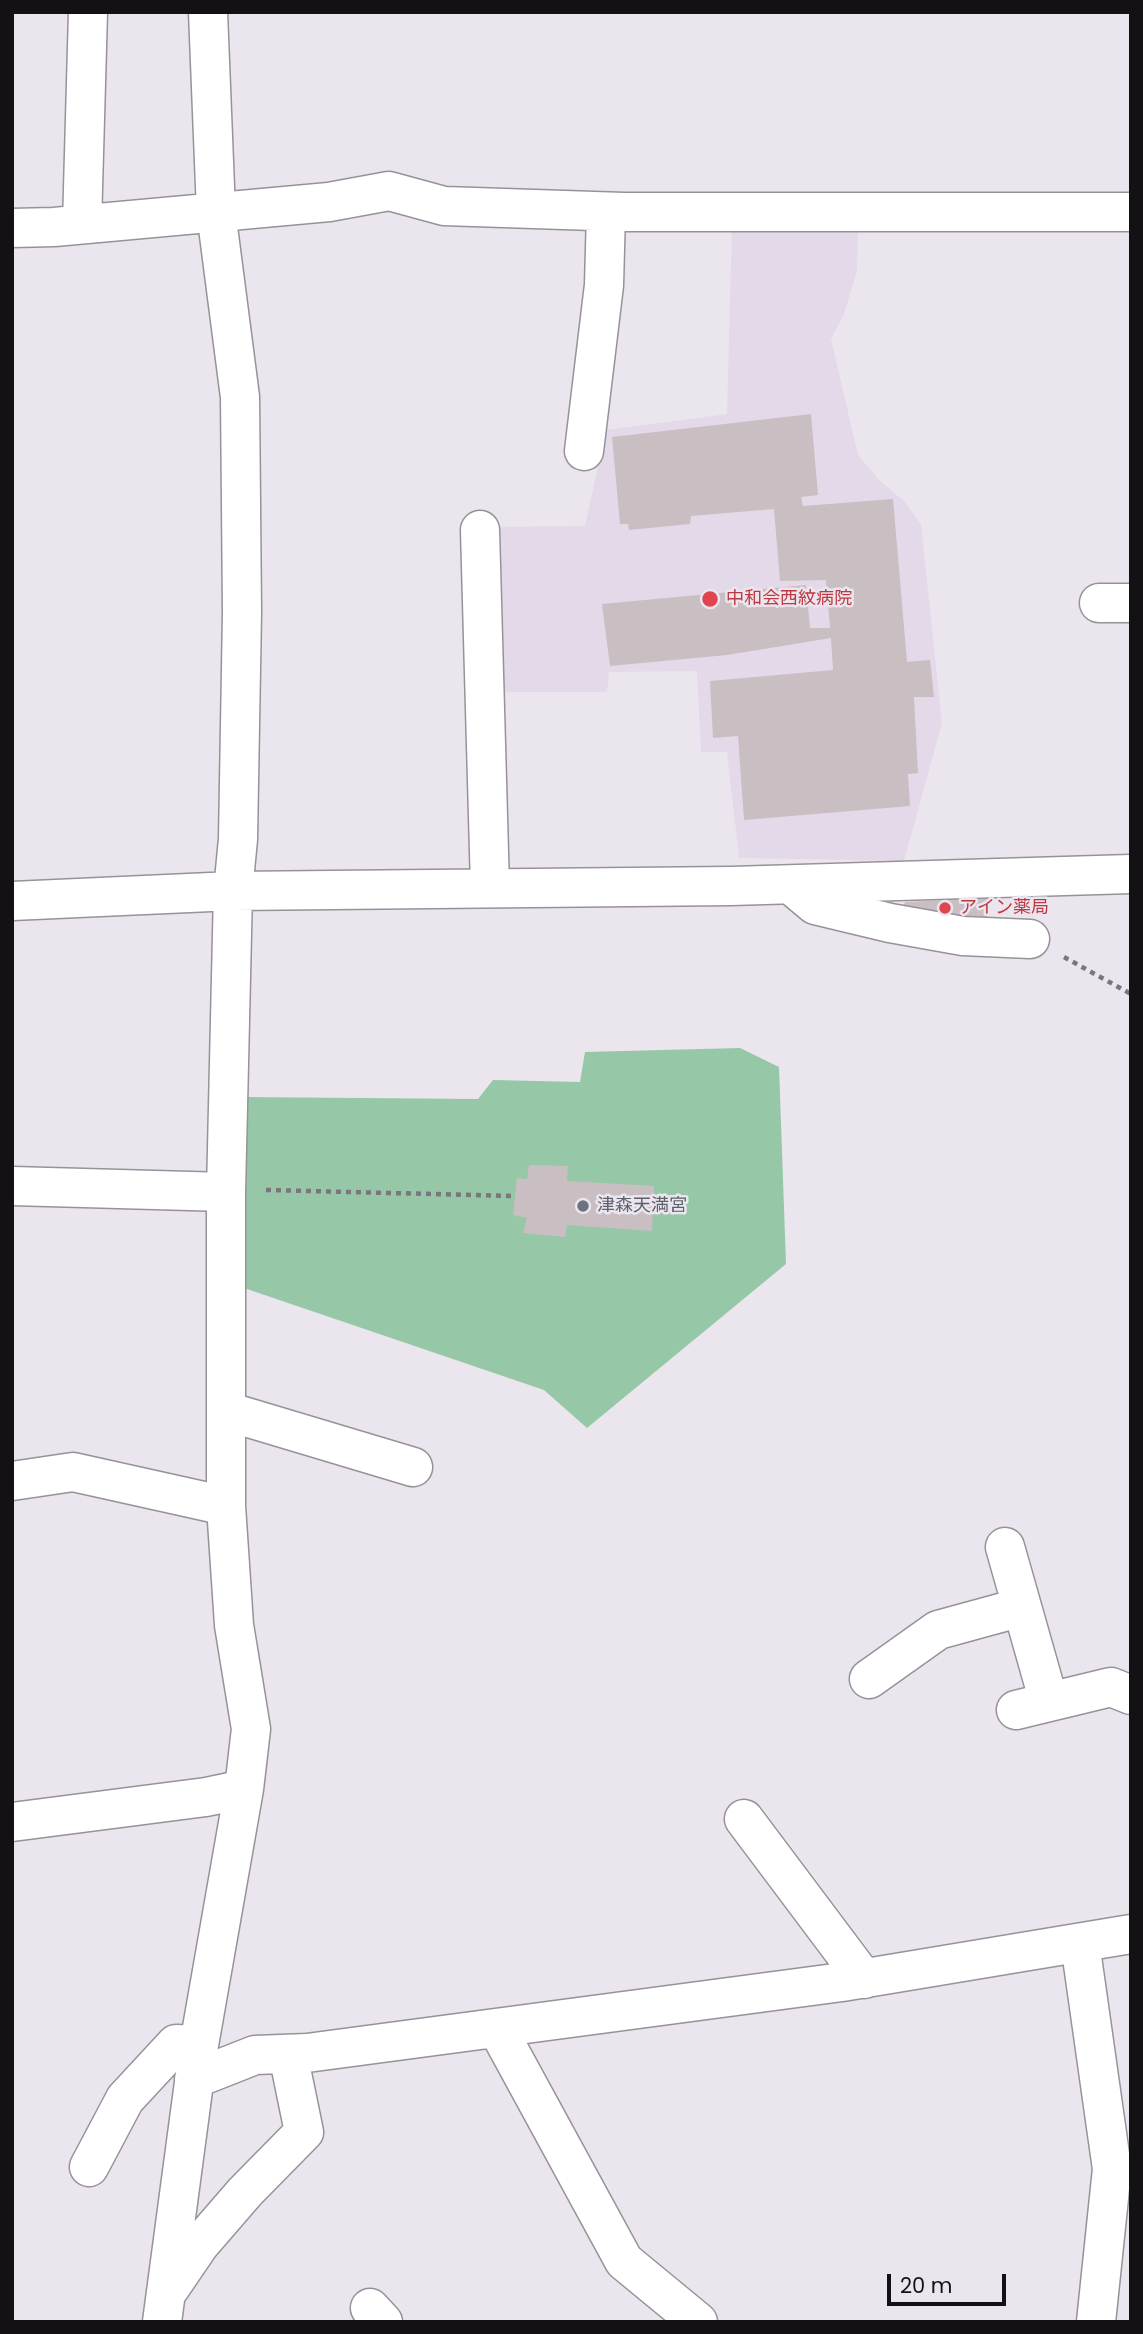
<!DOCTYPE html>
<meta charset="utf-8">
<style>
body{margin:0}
#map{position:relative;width:1143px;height:2334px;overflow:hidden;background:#ebe5ee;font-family:Poppins,sans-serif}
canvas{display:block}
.frame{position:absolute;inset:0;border:14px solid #131114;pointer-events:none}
.scale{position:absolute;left:887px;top:2274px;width:119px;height:32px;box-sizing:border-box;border:4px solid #131114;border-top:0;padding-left:9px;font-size:21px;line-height:24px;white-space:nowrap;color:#131114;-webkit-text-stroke:5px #ebe5ee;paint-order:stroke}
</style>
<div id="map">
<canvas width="1143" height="2334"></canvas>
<div class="frame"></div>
<div class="scale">20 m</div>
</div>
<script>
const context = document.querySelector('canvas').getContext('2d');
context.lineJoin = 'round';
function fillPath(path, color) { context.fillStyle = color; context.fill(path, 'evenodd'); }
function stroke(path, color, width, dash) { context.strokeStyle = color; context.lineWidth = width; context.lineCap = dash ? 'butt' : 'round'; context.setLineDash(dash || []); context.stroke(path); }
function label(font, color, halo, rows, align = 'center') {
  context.font = font + ' Poppins,"Noto Sans JP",sans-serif'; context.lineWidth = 5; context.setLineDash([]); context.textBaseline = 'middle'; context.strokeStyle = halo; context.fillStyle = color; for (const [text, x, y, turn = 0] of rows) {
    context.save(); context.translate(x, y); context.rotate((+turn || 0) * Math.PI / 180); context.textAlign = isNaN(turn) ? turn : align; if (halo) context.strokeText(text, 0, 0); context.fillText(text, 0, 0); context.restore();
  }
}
const built = new Path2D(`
 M732,227L858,229L857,271L844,314L831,339L858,455L880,481L905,502L921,524L942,723L904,861L739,858L727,752H701L697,671L609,672L607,692H494L488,527L585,526L606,430L727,414Z`);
const green = new Path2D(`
 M740,1048L779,1067L786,1264L587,1428L544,1390L241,1287L242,1097L478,1099L493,1080L580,1082L585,1052Z`);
const building = new Path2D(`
 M811,414L818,495L801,497L803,506L893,499L907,662L930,660L934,697H914L918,773L908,774L910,806L744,820L738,736L713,738L710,681L833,670L831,638L727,655L610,666L602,604L806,585L810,628H830L826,580L780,581L774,509L691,516L690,524L629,530L628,524H620L612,437Z
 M987,898V927L900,913L905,902Z
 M529,1165L568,1166L567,1181L654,1186L652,1231L567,1225L565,1237L523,1233L527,1218L513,1215L517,1178L527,1179Z`);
const path = new Path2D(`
 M1064,957L1131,994
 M266,1190L515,1196`);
const minor = new Path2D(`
 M82,224L88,12
 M12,228L54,227L329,202L389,191L444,206L624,212H1131
 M584,451L604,285L606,212
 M480,530L490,888
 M1099,603H1131
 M791,885L815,905L890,923L963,936L1030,939
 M12,901L233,891L731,886L1131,874
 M12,1186L226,1192
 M226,1411L413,1467
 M12,1481L73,1472L226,1506
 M1005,1547L1049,1702
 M869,1679L938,1630L1022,1607
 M1016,1710L1111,1687L1131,1695
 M744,1819L864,1979
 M12,1822L206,1797L244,1789
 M1080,1943L1112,2169L1096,2322
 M497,2028L624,2261L698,2322
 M194,2079L255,2055L307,2053L842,1982L1131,1934
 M89,2167L125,2099L176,2044L199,2045
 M170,2288L200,2244L245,2192L304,2132L288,2054
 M370,2308L383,2322
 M162,2322L199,2045L244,1789L251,1729L234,1625L226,1506V1192L233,891L238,839L242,612L240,397L216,212L208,12`);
const markers = [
 [710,599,9,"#e0444e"],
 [945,908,7,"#e0444e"],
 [583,1206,7,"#6b7280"]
];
const healthNames = [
 ["中和会西紋病院",726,599],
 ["アイン薬局",959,908]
];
const worshipNames = [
 ["津森天満宮",597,1206]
];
fillPath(built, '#e4d9e9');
fillPath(green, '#96c8a7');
fillPath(building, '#c9bec2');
stroke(minor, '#97929a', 41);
stroke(path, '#7a767c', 4.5, [5, 5]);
stroke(minor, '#fff', 38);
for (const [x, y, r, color] of markers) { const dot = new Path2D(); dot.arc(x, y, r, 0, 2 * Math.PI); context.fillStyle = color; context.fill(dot); stroke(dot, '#ebe5ee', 2.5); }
label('18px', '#be3a42', '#ebe5ee', healthNames, 'left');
label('18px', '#5b616d', '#ebe5ee', worshipNames, 'left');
</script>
